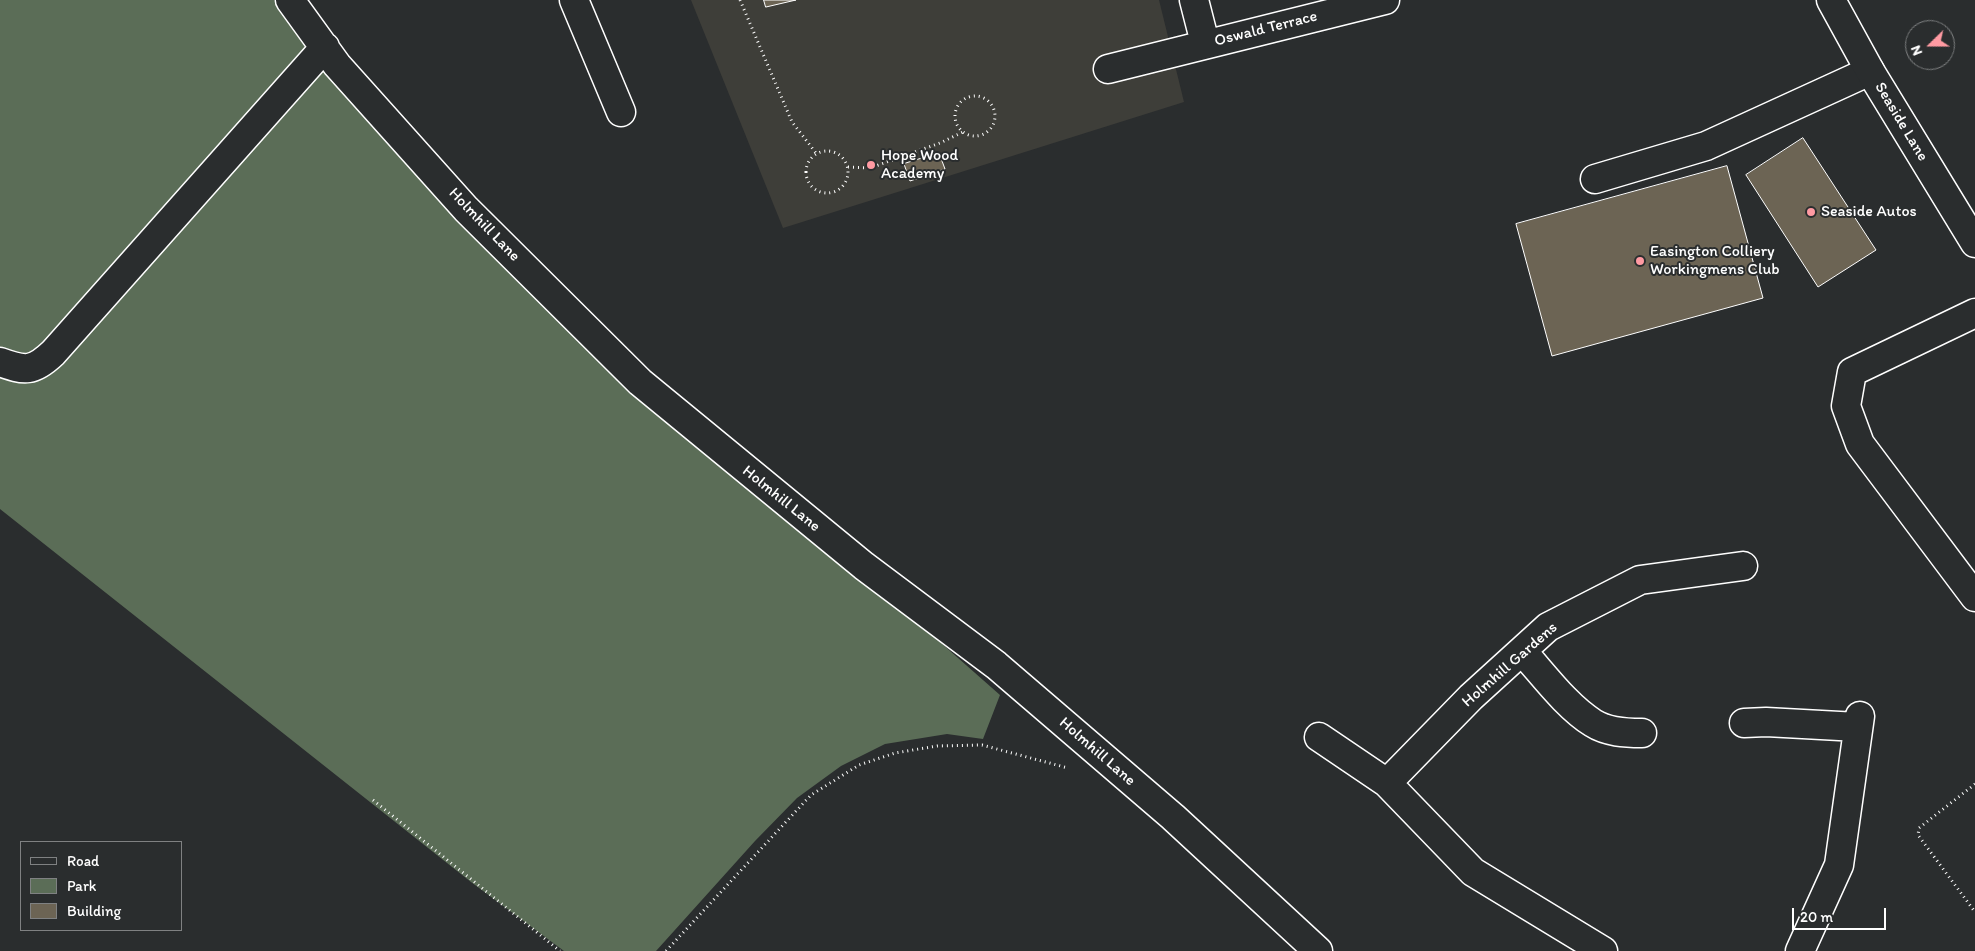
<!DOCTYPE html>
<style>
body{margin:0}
#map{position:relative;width:1975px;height:951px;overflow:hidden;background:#2a2d2e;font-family:Itim,sans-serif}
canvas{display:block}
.legend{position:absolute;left:20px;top:841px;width:162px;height:90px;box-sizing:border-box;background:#2a2d2e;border:1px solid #7f8182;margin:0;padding:6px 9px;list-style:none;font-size:15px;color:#fff}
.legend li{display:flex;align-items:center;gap:10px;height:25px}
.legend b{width:25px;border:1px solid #7f8182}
.north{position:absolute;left:1905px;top:20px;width:50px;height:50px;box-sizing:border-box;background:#2a2d2e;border:1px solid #7f8182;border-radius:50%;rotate:248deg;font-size:14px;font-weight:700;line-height:20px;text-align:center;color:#fff}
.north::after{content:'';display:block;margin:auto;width:18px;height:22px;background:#ff9aa2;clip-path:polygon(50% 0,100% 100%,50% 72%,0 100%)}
.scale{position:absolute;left:1792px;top:908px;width:94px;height:22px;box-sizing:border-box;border:2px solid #fff;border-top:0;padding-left:6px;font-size:15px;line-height:18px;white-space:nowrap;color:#fff;-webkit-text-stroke:4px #2a2d2e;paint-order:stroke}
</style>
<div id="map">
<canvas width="1975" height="951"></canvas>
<ul class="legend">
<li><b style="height:6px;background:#2a2d2e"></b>Road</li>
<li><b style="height:14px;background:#5b6d57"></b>Park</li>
<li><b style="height:14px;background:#6c6454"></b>Building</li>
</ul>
<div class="north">N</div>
<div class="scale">20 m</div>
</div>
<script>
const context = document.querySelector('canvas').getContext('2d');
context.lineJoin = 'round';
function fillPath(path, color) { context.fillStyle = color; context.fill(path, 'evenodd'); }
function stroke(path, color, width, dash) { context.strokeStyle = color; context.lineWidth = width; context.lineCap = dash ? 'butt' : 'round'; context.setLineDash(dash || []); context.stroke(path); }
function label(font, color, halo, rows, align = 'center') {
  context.font = font + ' Itim,sans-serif'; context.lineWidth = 4; context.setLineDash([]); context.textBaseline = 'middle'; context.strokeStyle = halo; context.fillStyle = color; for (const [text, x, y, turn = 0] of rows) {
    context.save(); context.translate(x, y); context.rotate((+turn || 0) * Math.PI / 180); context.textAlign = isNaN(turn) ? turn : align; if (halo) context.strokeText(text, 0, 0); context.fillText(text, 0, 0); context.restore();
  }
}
const built = new Path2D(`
 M691,0H1159L1184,102L783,228Z`);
const green = new Path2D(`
 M0,0H274L326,72L654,411L776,512L932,635L1000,695L983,739L947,734L885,744L841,766L797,798L755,841L656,951H564L471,882L0,509Z`);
const building = new Path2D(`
 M764,0H796L766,7Z
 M1803,138L1876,250L1818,287L1746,175Z
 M939,153L945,169L910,181L904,164Z
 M1727,166L1763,298L1552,356L1516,224Z`);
const path = new Path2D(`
 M740,0L792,122L816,153
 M955 116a20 20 0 1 1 40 0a20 20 0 1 1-40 0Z
 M806 172a21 21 0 1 1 42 0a21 21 0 1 1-42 0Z
 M848,167L870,168L940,143L963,132
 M1975,784L1919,828L1918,835L1975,912
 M373,800L560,951
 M666,951L811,795L859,765L895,753L937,746L982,745L1068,768`);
const minor = new Path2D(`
 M290,0L337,65L466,209L640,382L864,566L996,665L1173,817L1318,951
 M574,0L621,112
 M1194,0L1205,43
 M1108,69L1385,0
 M1595,179L1706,146L1870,71
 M1975,313L1852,372L1846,406L1860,444L1975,597
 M0,362C25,371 33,372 53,353L325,47
 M1522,651C1543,674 1566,706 1593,723C1607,732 1625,733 1642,733
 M1744,723L1766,722L1858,727
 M1319,737L1387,783L1473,872L1603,951
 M1387,783L1471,697L1548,627L1640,580L1743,566
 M1800,951L1839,865L1860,716`);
const major = new Path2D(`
 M1831,0L1870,71L1975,243`);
const markers = [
 [871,165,5,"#ff9aa2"],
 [1811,212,5,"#ff9aa2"],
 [1640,261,5,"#ff9aa2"]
];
const streetNames = [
 ["Oswald Terrace",1266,29,-14],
 ["Seaside Lane",1901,122,59],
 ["Holmhill Lane",484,225,46],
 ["Holmhill Lane",781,499,39],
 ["Holmhill Gardens",1510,665,-41],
 ["Holmhill Lane",1097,752,41]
];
const poiNames = [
 ["Hope Wood",881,156],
 ["Academy",881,174],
 ["Seaside Autos",1821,212],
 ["Easington Colliery",1650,252],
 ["Workingmens Club",1650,270]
];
fillPath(built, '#3e3e39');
fillPath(green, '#5b6d57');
fillPath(building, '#6c6454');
stroke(building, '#fff', 1);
stroke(minor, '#fff', 31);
stroke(major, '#fff', 31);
stroke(path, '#fff', 3, [1, 4]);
stroke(minor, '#2a2d2e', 28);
stroke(major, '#2a2d2e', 28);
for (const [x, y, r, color] of markers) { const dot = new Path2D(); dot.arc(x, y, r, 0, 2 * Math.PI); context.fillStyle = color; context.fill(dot); stroke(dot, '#2a2d2e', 2); }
label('16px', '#fff', '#2a2d2e', streetNames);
label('16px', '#fff', '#2a2d2e', poiNames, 'left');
</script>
